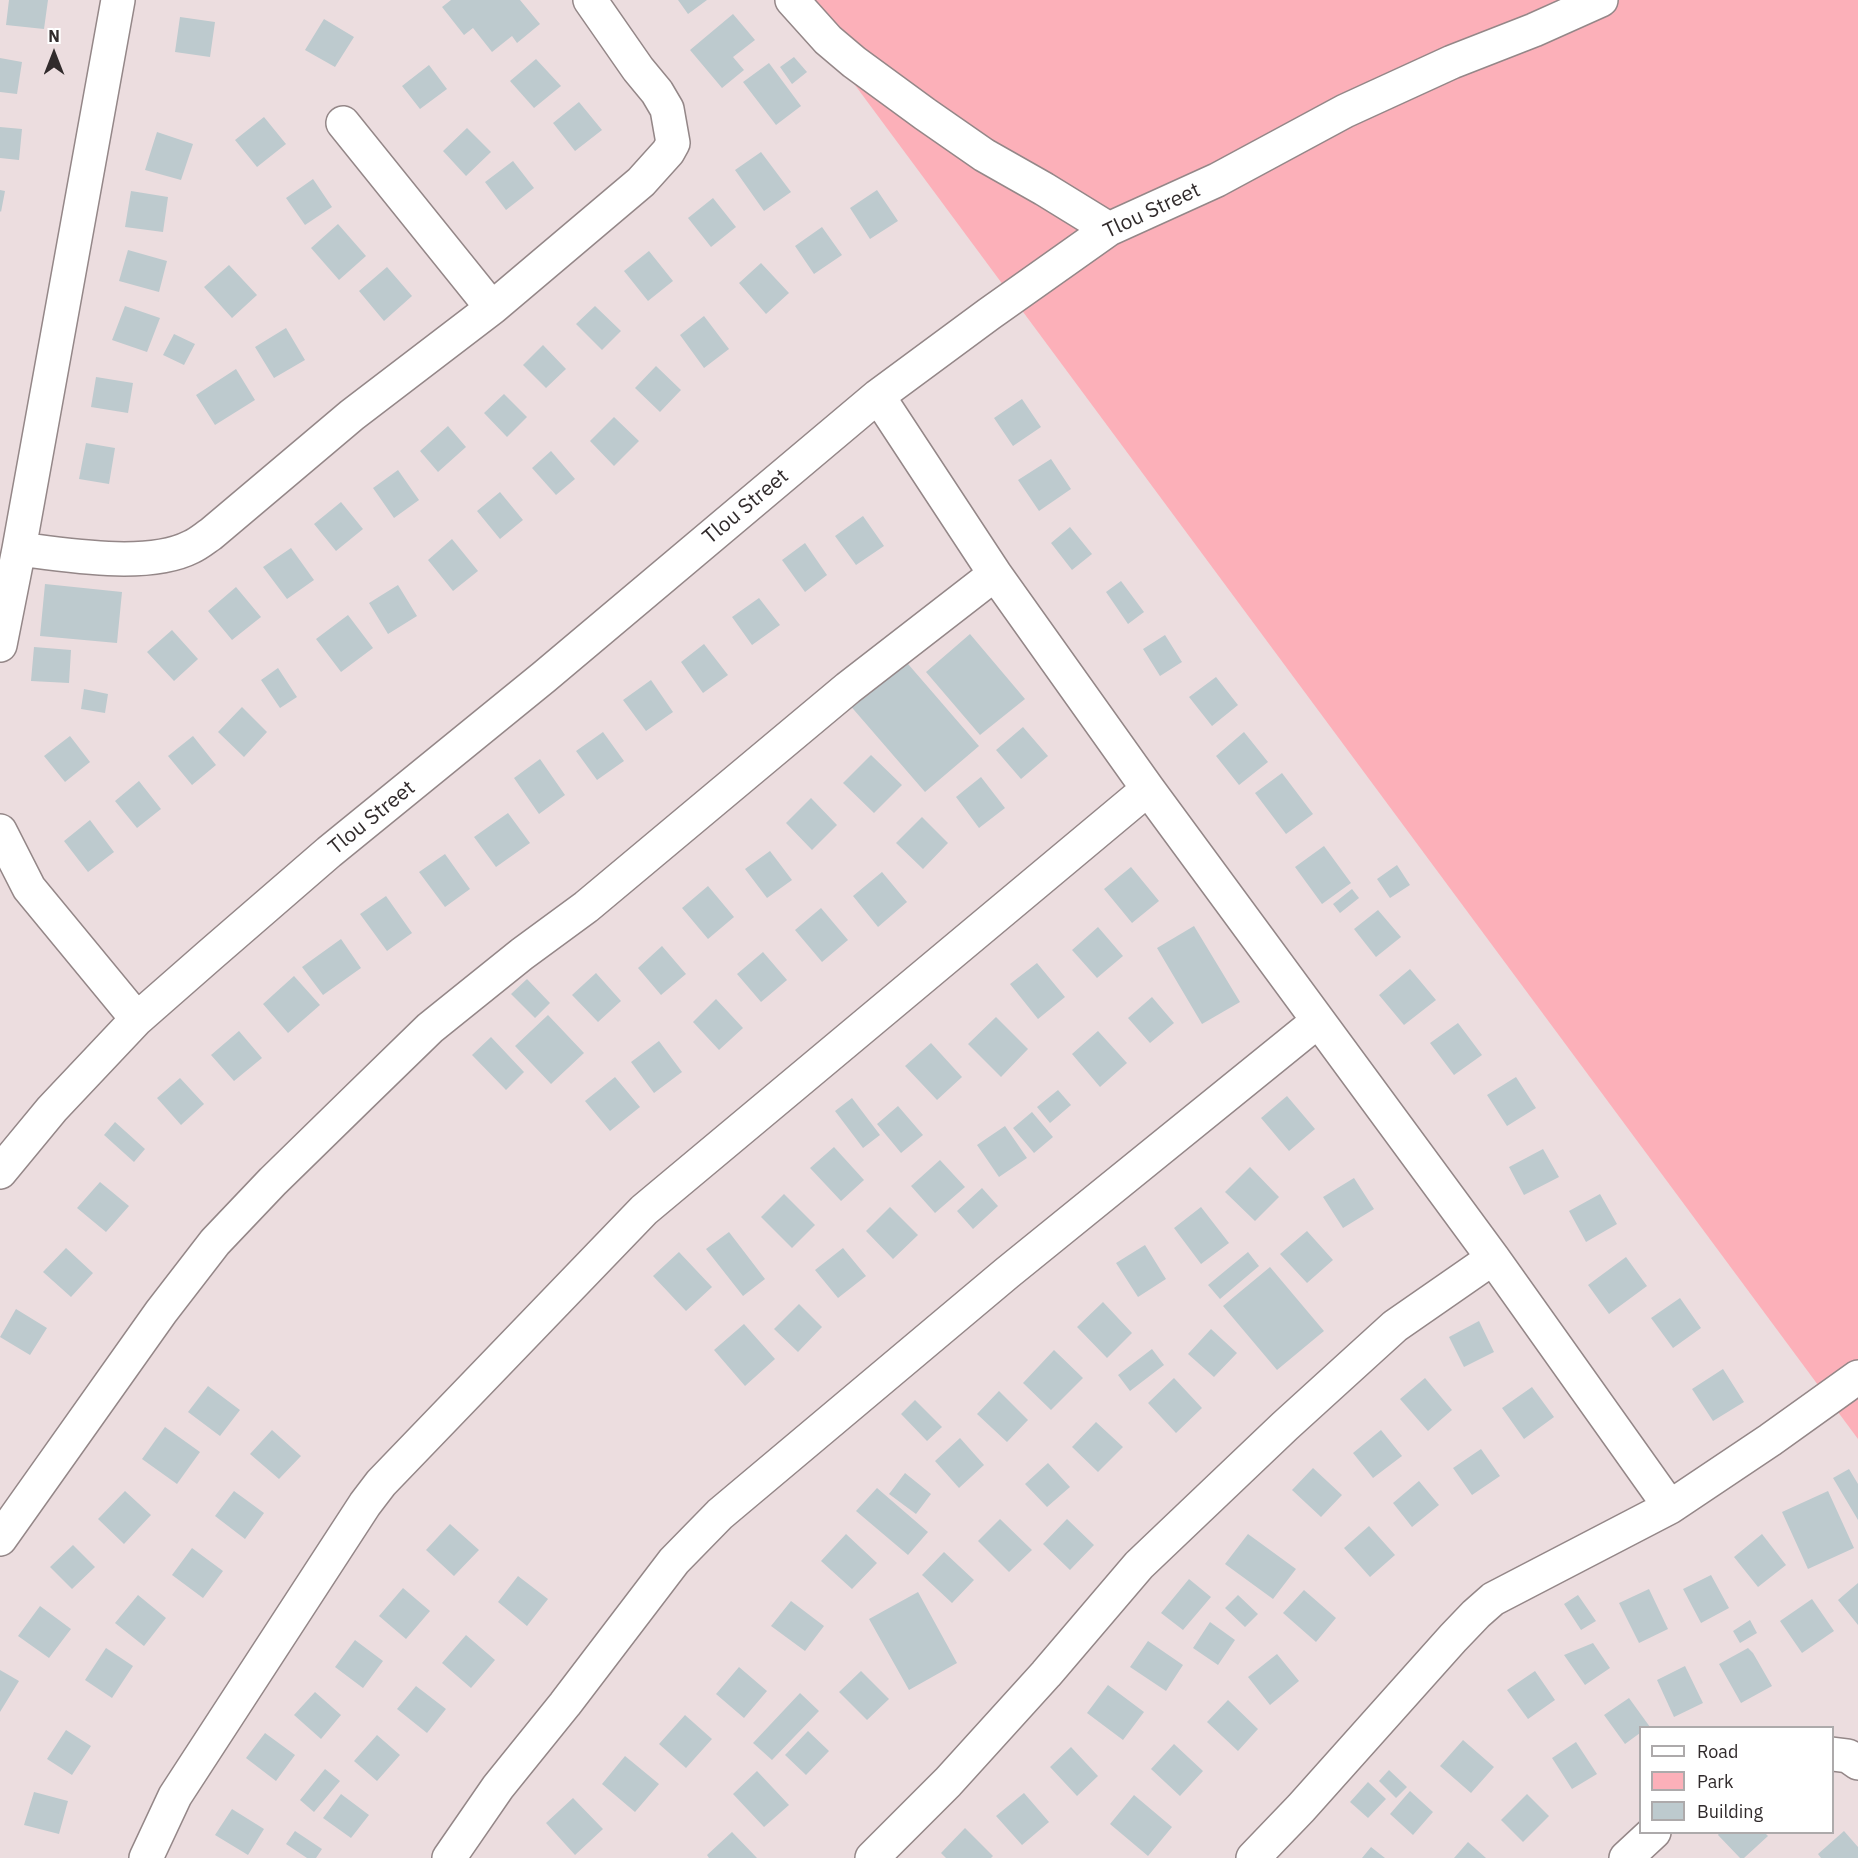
<!DOCTYPE html>
<style>
body{margin:0}
#map{position:relative;width:1858px;height:1858px;overflow:hidden;background:#ecdddf;font-family:"IBM Plex Sans",sans-serif}
canvas{display:block}
.legend{position:absolute;left:1639px;top:1726px;width:195px;height:108px;box-sizing:border-box;background:#fff;border:2px solid #adaaab;margin:0;padding:8px 10px;list-style:none;font-size:18px;color:#312b2c}
.legend li{display:flex;align-items:center;gap:12px;height:30px}
.legend b{width:30px;border:2px solid #adaaab}
.north{position:absolute;left:24px;top:24px;width:60px;height:60px;-webkit-text-stroke:4px #fff;paint-order:stroke;rotate:0deg;font-size:16px;font-weight:700;line-height:24px;text-align:center;color:#312b2c}
.north::after{content:'';display:block;margin:auto;width:21px;height:27px;background:#312b2c;clip-path:polygon(50% 0,100% 100%,50% 72%,0 100%)}
</style>
<div id="map">
<canvas width="1858" height="1858"></canvas>
<ul class="legend">
<li><b style="height:8px;background:#fff"></b>Road</li>
<li><b style="height:16px;background:#fcb0b9"></b>Park</li>
<li><b style="height:16px;background:#bdcace"></b>Building</li>
</ul>
<div class="north">N</div>
</div>
<script>
const context = document.querySelector('canvas').getContext('2d');
context.lineJoin = 'round';
function fillPath(path, color) { context.fillStyle = color; context.fill(path, 'evenodd'); }
function stroke(path, color, width, dash) { context.strokeStyle = color; context.lineWidth = width; context.lineCap = dash ? 'butt' : 'round'; context.setLineDash(dash || []); context.stroke(path); }
function label(font, color, halo, rows, align = 'center') {
  context.font = font + ' "IBM Plex Sans",sans-serif'; context.lineWidth = 5; context.setLineDash([]); context.textBaseline = 'middle'; context.strokeStyle = halo; context.fillStyle = color; for (const [text, x, y, turn = 0] of rows) {
    context.save(); context.translate(x, y); context.rotate((+turn || 0) * Math.PI / 180); context.textAlign = isNaN(turn) ? turn : align; if (halo) context.strokeText(text, 0, 0); context.fillText(text, 0, 0); context.restore();
  }
}
const green = new Path2D(`
 M792,0H1858V1439Z`);
const building = new Path2D(`
 M9,0H48L44,29L6,25Z
 M451,0H520L540,24L517,43L512,36L492,52L473,28L464,35L442,7Z
 M678,0H707L688,14Z
 M733,14L755,40L733,57L744,70L722,88L690,50Z
 M180,17L215,22L210,57L175,52Z
 M324,19L354,37L335,67L305,50Z
 M794,57L807,72L792,84L780,67Z
 M0,58L22,62L17,94L0,92Z
 M536,59L561,86L534,108L510,81Z
 M769,63L801,106L776,125L743,82Z
 M429,65L447,89L420,109L402,86Z
 M579,102L602,130L575,151L553,123Z
 M264,117L286,144L257,167L235,140Z
 M0,127L22,129L19,160L0,158Z
 M467,128L491,152L466,176L443,151Z
 M157,132L193,144L181,180L145,170Z
 M761,152L791,192L764,211L735,170Z
 M513,161L534,188L506,210L485,182Z
 M313,179L332,207L305,225L286,198Z
 M0,190L5,191L1,212L0,211Z
 M877,190L898,221L870,239L850,208Z
 M131,191L168,197L163,232L125,227Z
 M713,198L736,227L711,247L688,218Z
 M338,224L366,256L339,280L311,248Z
 M822,227L842,255L814,274L795,246Z
 M128,250L167,261L159,292L119,281Z
 M649,251L673,281L648,301L624,271Z
 M761,263L789,293L766,314L739,283Z
 M229,265L257,295L232,318L204,287Z
 M387,267L412,296L384,321L359,291Z
 M125,306L160,318L147,352L112,340Z
 M595,306L621,331L602,350L576,324Z
 M704,316L729,349L704,368L680,335Z
 M286,328L305,360L274,378L255,347Z
 M174,334L195,344L184,365L163,355Z
 M543,345L566,369L546,388L523,365Z
 M656,366L681,390L660,412L635,388Z
 M236,369L255,400L215,425L196,395Z
 M96,377L133,383L128,413L91,407Z
 M504,394L527,417L507,437L484,413Z
 M1022,399L1041,427L1013,446L994,418Z
 M614,417L639,441L614,466L590,441Z
 M448,426L466,447L438,472L420,451Z
 M86,443L115,448L109,484L79,479Z
 M551,451L575,479L556,495L532,468Z
 M1051,459L1071,489L1039,511L1018,480Z
 M398,470L419,500L394,518L373,488Z
 M500,492L523,520L500,539L477,511Z
 M341,502L363,529L336,551L314,524Z
 M863,516L884,546L856,565L835,536Z
 M1070,527L1092,554L1072,570L1051,543Z
 M452,539L478,571L453,591L428,560Z
 M805,543L827,575L805,592L782,560Z
 M291,548L314,580L287,599L263,567Z
 M1121,581L1144,612L1128,624L1106,592Z
 M45,584L122,592L117,643L40,636Z
 M398,585L417,616L388,634L369,603Z
 M236,587L261,617L232,640L208,611Z
 M759,598L780,625L752,645L732,617Z
 M348,615L373,648L341,672L316,639Z
 M172,630L198,659L174,681L147,652Z
 M970,634L1025,699L980,735L926,672Z
 M1165,635L1182,662L1160,676L1143,649Z
 M704,644L728,675L703,693L681,662Z
 M34,647L71,650L69,683L31,681Z
 M902,657L979,746L925,792L848,703Z
 M278,668L297,697L280,708L261,680Z
 M1216,677L1238,705L1212,726L1189,697Z
 M651,680L673,712L646,731L623,700Z
 M84,689L108,694L105,713L81,709Z
 M242,707L267,732L244,757L218,732Z
 M1023,727L1048,756L1021,779L996,750Z
 M603,732L624,761L597,780L576,751Z
 M1244,732L1268,762L1239,785L1216,756Z
 M70,736L90,762L65,782L44,756Z
 M193,736L216,765L192,785L168,756Z
 M871,755L902,785L874,813L843,783Z
 M540,759L565,795L539,814L514,778Z
 M1282,773L1313,814L1286,834L1255,793Z
 M981,777L1005,808L979,828L956,797Z
 M139,781L161,809L137,828L115,801Z
 M811,798L837,825L812,850L786,823Z
 M508,813L530,843L496,867L474,837Z
 M922,817L948,843L923,869L896,843Z
 M90,820L114,852L88,872L64,841Z
 M1324,846L1351,883L1322,904L1295,867Z
 M770,851L792,880L767,898L745,869Z
 M445,854L470,889L445,907L419,872Z
 M1397,865L1410,885L1390,898L1377,879Z
 M1131,867L1159,901L1132,923L1104,889Z
 M882,872L907,902L878,927L853,896Z
 M708,886L734,917L708,939L682,908Z
 M1352,889L1359,898L1340,913L1333,904Z
 M386,896L412,933L387,951L360,914Z
 M821,908L848,940L822,962L795,930Z
 M1378,910L1401,937L1376,957L1354,929Z
 M1194,926L1240,1002L1202,1024L1157,948Z
 M1098,927L1123,956L1097,978L1072,950Z
 M341,939L361,968L323,995L302,967Z
 M662,946L686,974L661,995L638,968Z
 M763,952L787,980L761,1002L737,974Z
 M1037,963L1065,997L1038,1019L1010,984Z
 M1410,969L1436,1000L1404,1025L1379,995Z
 M596,973L621,1001L598,1022L572,995Z
 M294,976L320,1005L288,1033L263,1004Z
 M527,979L550,1003L535,1018L511,994Z
 M1152,997L1174,1023L1150,1043L1128,1018Z
 M716,999L743,1028L719,1050L693,1022Z
 M548,1015L584,1053L551,1084L515,1046Z
 M996,1017L1028,1049L1001,1077L968,1044Z
 M1458,1023L1482,1055L1454,1075L1430,1043Z
 M239,1031L262,1058L234,1081L211,1055Z
 M1098,1031L1127,1063L1100,1087L1072,1054Z
 M491,1037L524,1072L506,1090L472,1055Z
 M659,1041L682,1072L654,1093L631,1062Z
 M931,1043L962,1077L937,1100L905,1066Z
 M615,1077L640,1107L610,1131L585,1101Z
 M1516,1077L1536,1108L1507,1126L1487,1095Z
 M180,1078L204,1104L181,1125L157,1098Z
 M1058,1090L1071,1105L1050,1123L1037,1107Z
 M1287,1096L1315,1129L1289,1151L1261,1118Z
 M852,1098L880,1135L863,1148L835,1111Z
 M898,1106L923,1135L901,1153L877,1124Z
 M1032,1112L1053,1137L1034,1153L1013,1128Z
 M115,1122L145,1149L134,1162L104,1135Z
 M1005,1126L1027,1158L999,1177L977,1145Z
 M834,1147L864,1180L841,1201L810,1168Z
 M1543,1149L1559,1177L1524,1195L1509,1167Z
 M940,1160L965,1187L935,1213L911,1186Z
 M1250,1167L1279,1197L1255,1221L1225,1192Z
 M1354,1178L1374,1209L1343,1228L1323,1197Z
 M100,1182L129,1206L106,1232L77,1208Z
 M982,1188L998,1206L973,1229L957,1211Z
 M784,1194L815,1225L792,1248L761,1217Z
 M1600,1194L1617,1224L1586,1242L1569,1211Z
 M890,1207L918,1235L893,1259L866,1231Z
 M1201,1207L1229,1243L1201,1264L1174,1228Z
 M1307,1231L1333,1260L1307,1283L1280,1254Z
 M729,1232L765,1279L743,1296L706,1249Z
 M1145,1245L1166,1279L1138,1297L1116,1263Z
 M66,1248L93,1273L71,1297L43,1272Z
 M843,1248L866,1276L838,1298L815,1270Z
 M679,1252L712,1287L686,1311L653,1276Z
 M1248,1252L1259,1266L1220,1299L1208,1285Z
 M1626,1257L1647,1286L1609,1314L1588,1285Z
 M1270,1267L1324,1331L1277,1370L1223,1306Z
 M1680,1298L1701,1328L1673,1348L1651,1318Z
 M1103,1302L1132,1333L1107,1358L1077,1327Z
 M799,1304L822,1327L798,1352L774,1329Z
 M16,1309L47,1328L30,1355L0,1337Z
 M1479,1321L1494,1352L1464,1367L1449,1337Z
 M744,1324L775,1359L745,1386L714,1350Z
 M1211,1329L1237,1353L1214,1377L1188,1354Z
 M1152,1349L1164,1365L1130,1391L1118,1375Z
 M1054,1350L1083,1378L1051,1410L1023,1383Z
 M1723,1369L1744,1402L1713,1421L1692,1389Z
 M1174,1378L1202,1408L1176,1433L1148,1403Z
 M1425,1378L1452,1410L1428,1431L1400,1399Z
 M208,1386L240,1410L220,1436L188,1412Z
 M1532,1387L1554,1417L1524,1439L1502,1408Z
 M999,1391L1028,1420L1007,1442L977,1414Z
 M915,1400L942,1427L927,1441L901,1414Z
 M1096,1422L1123,1447L1098,1472L1072,1447Z
 M165,1427L200,1452L177,1484L142,1459Z
 M272,1430L301,1456L279,1479L250,1454Z
 M1381,1430L1402,1456L1373,1478L1353,1453Z
 M960,1438L984,1465L959,1488L935,1461Z
 M1481,1449L1500,1476L1472,1495L1453,1468Z
 M1048,1463L1070,1487L1047,1507L1025,1484Z
 M1313,1468L1342,1495L1321,1517L1292,1490Z
 M1849,1469L1858,1484V1520L1833,1478Z
 M905,1473L931,1494L916,1514L889,1494Z
 M1419,1481L1439,1505L1412,1527L1393,1503Z
 M877,1488L928,1532L908,1555L856,1511Z
 M125,1491L151,1515L124,1544L98,1519Z
 M234,1491L264,1513L245,1539L215,1516Z
 M1828,1491L1854,1548L1808,1569L1782,1512Z
 M1000,1519L1032,1550L1009,1572L978,1541Z
 M1067,1519L1094,1545L1070,1570L1043,1544Z
 M450,1524L479,1550L454,1576L426,1550Z
 M1369,1526L1395,1555L1370,1577L1344,1548Z
 M846,1534L877,1563L852,1589L821,1561Z
 M1248,1534L1296,1569L1273,1599L1225,1564Z
 M1762,1534L1786,1565L1758,1587L1734,1557Z
 M73,1545L95,1567L72,1589L50,1567Z
 M192,1548L223,1571L203,1598L172,1575Z
 M944,1552L974,1580L952,1603L922,1575Z
 M1711,1575L1729,1608L1701,1623L1683,1589Z
 M518,1576L548,1599L527,1626L498,1602Z
 M1189,1579L1211,1597L1183,1630L1161,1613Z
 M1858,1583V1625L1838,1600Z
 M403,1588L430,1611L406,1639L379,1616Z
 M1649,1589L1668,1629L1639,1643L1619,1603Z
 M1304,1590L1336,1618L1316,1642L1283,1613Z
 M918,1592L957,1663L909,1690L869,1619Z
 M138,1595L166,1618L144,1646L115,1623Z
 M1238,1595L1258,1614L1245,1627L1225,1608Z
 M1578,1595L1596,1621L1581,1630L1564,1604Z
 M1812,1599L1834,1631L1802,1653L1780,1621Z
 M791,1601L824,1626L805,1651L771,1626Z
 M40,1606L71,1629L49,1658L18,1636Z
 M1750,1620L1757,1633L1740,1643L1733,1631Z
 M1210,1622L1235,1640L1218,1665L1193,1648Z
 M466,1635L495,1660L471,1688L442,1663Z
 M355,1640L383,1661L363,1688L335,1667Z
 M1148,1641L1183,1665L1166,1691L1130,1667Z
 M1593,1643L1610,1668L1585,1685L1564,1655Z
 M106,1648L133,1666L112,1698L85,1680Z
 M1748,1648L1753,1653L1772,1686L1741,1703L1719,1664Z
 M1277,1654L1299,1681L1270,1705L1248,1677Z
 M1685,1666L1703,1703L1674,1717L1657,1680Z
 M739,1667L767,1691L744,1718L716,1694Z
 M0,1670L19,1681L0,1712Z
 M861,1671L889,1699L867,1720L839,1692Z
 M1535,1671L1555,1700L1528,1719L1507,1690Z
 M1108,1685L1144,1712L1123,1740L1087,1713Z
 M416,1686L446,1709L427,1733L397,1709Z
 M315,1692L341,1715L321,1739L294,1715Z
 M800,1693L819,1711L772,1760L753,1743Z
 M1629,1698L1650,1727L1640,1728V1733L1625,1744L1604,1715Z
 M1228,1700L1258,1729L1238,1751L1207,1722Z
 M685,1715L712,1739L686,1768L659,1744Z
 M66,1730L91,1746L72,1775L47,1759Z
 M808,1731L829,1751L806,1775L785,1755Z
 M265,1733L295,1755L276,1781L246,1758Z
 M377,1735L400,1755L377,1781L354,1761Z
 M1463,1740L1494,1767L1471,1793L1440,1766Z
 M1576,1742L1597,1774L1572,1789L1552,1758Z
 M1174,1744L1203,1771L1180,1796L1151,1769Z
 M1071,1747L1098,1776L1077,1796L1050,1767Z
 M625,1756L659,1784L635,1812L602,1784Z
 M325,1769L340,1781L314,1812L300,1800Z
 M1389,1770L1407,1787L1396,1798L1379,1781Z
 M757,1771L789,1805L764,1827L733,1794Z
 M1368,1782L1386,1799L1368,1818L1350,1802Z
 M1410,1791L1433,1812L1413,1835L1390,1814Z
 M34,1792L68,1801L59,1834L24,1825Z
 M1024,1793L1049,1822L1022,1845L996,1816Z
 M341,1794L369,1815L351,1838L323,1818Z
 M1527,1794L1549,1816L1523,1842L1501,1820Z
 M1134,1795L1172,1827L1148,1856L1110,1824Z
 M573,1798L603,1829L575,1855L546,1823Z
 M232,1809L264,1829L248,1855L215,1835Z
 M965,1828L993,1856L991,1858H946L941,1853Z
 M295,1831L322,1849L316,1858H307L286,1844Z
 M1844,1831L1858,1847V1858H1821L1818,1854Z
 M732,1832L757,1858H709L707,1855Z
 M1720,1832H1764L1768,1836L1744,1858H1740L1718,1835Z
 M1468,1842L1486,1858H1454Z
 M1371,1847L1385,1858H1362Z`);
const minor = new Path2D(`
 M792,0L828,40L854,62L925,114L984,155L1044,189L1109,229
 M343,123L492,308
 M878,396L995,574L1148,789L1493,1258L1670,1507
 M19,549C66,555 148,569 191,547C198,544 205,538 211,534L352,415L492,308L641,182L668,152L673,143L667,109L657,92L638,69L590,0
 M0,645L19,549L118,0
 M0,831L29,888L137,1019
 M0,1172L52,1109L137,1019L210,955L329,852L544,677L878,396L989,314L1109,229L1217,180L1345,111L1452,62L1534,30L1601,0
 M0,1539L161,1312L215,1242L273,1181L360,1096L430,1028L522,954L586,907L848,688L995,574
 M1832,1754L1848,1756L1858,1763
 M146,1858L175,1796L365,1504L381,1483L644,1210L1148,789
 M449,1858L498,1787L565,1704L674,1561L720,1514L1007,1273L1318,1021
 M872,1858L948,1782L1046,1674L1139,1565L1285,1426L1395,1326L1493,1258
 M1253,1858L1301,1808L1453,1638L1476,1614L1493,1599L1670,1507L1770,1440L1858,1377
 M1626,1858L1654,1832`);
const streetNames = [
 ["Tlou Street",1152,211,-25],
 ["Tlou Street",746,507,-40],
 ["Tlou Street",372,818,-39]
];
fillPath(green, '#fcb0b9');
fillPath(building, '#bdcace');
stroke(minor, '#948788', 36);
stroke(minor, '#fff', 33);
label('21px', '#312b2c', '#fff', streetNames);
</script>
